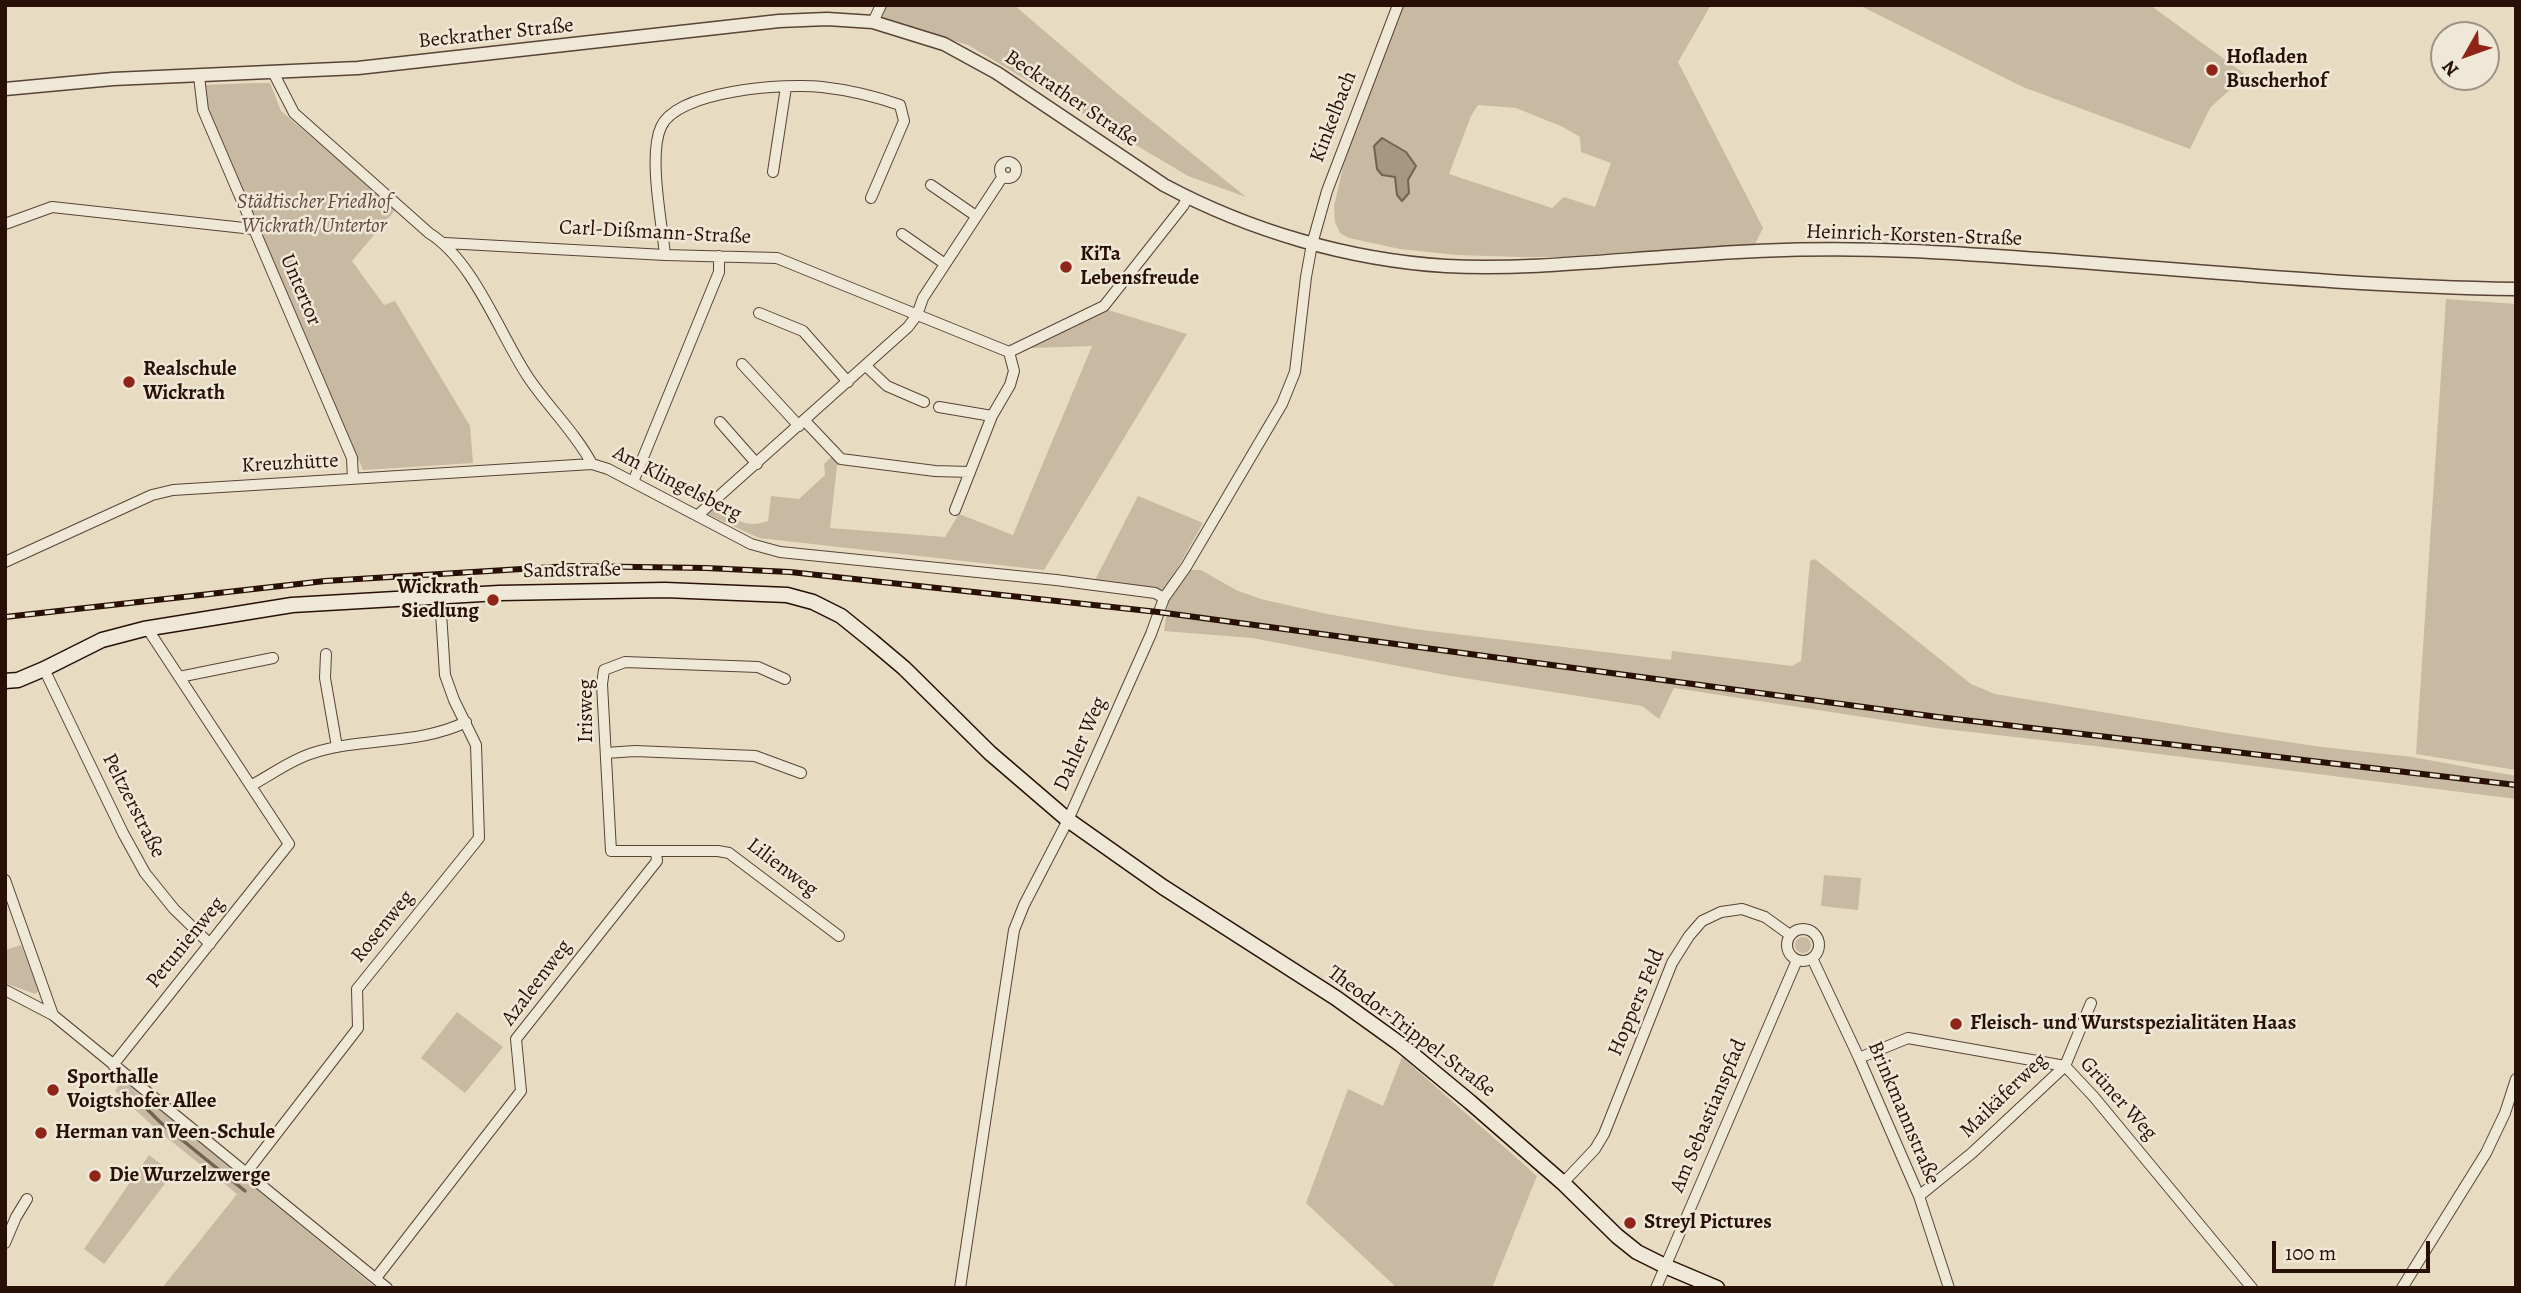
<!DOCTYPE html>
<meta charset="utf-8">
<style>
body{margin:0}
#map{position:relative;width:2521px;height:1293px;overflow:hidden;background:#e7dcc2;font-family:Alegreya,serif}
canvas{display:block}
.frame{position:absolute;inset:0;border:7px solid #281007;pointer-events:none}
.north{position:absolute;left:2430px;top:21px;width:70px;height:70px;box-sizing:border-box;background:#efe8d7;border:2px solid #9f9284;border-radius:50%;rotate:230deg;font-size:19px;font-weight:700;line-height:28px;text-align:center;color:#281007}
.north::after{content:'';display:block;margin:auto;width:24px;height:32px;background:#8f2418;clip-path:polygon(50% 0,100% 100%,50% 72%,0 100%)}
.scale{position:absolute;left:2272px;top:1241px;width:158px;height:32px;box-sizing:border-box;border:4px solid #281007;border-top:0;padding-left:9px;font-size:21px;line-height:24px;white-space:nowrap;color:#281007;-webkit-text-stroke:5px #efe8d7;paint-order:stroke}
</style>
<div id="map">
<canvas width="2521" height="1293"></canvas>
<div class="frame"></div>
<div class="north">N</div>
<div class="scale">100 m</div>
</div>
<script>
const context = document.querySelector('canvas').getContext('2d');
context.lineJoin = 'round';
function fillPath(path, color) { context.fillStyle = color; context.fill(path, 'evenodd'); }
function stroke(path, color, width, dash) { context.strokeStyle = color; context.lineWidth = width; context.lineCap = dash ? 'butt' : 'round'; context.setLineDash(dash || []); context.stroke(path); }
function label(font, color, halo, rows, align = 'center') {
  context.font = font + ' Alegreya,serif'; context.lineWidth = 5; context.setLineDash([]); context.textBaseline = 'middle'; context.strokeStyle = halo; context.fillStyle = color; for (const [text, x, y, turn = 0] of rows) {
    context.save(); context.translate(x, y); context.rotate((+turn || 0) * Math.PI / 180); context.textAlign = isNaN(turn) ? turn : align; if (halo) context.strokeText(text, 0, 0); context.fillText(text, 0, 0); context.restore();
  }
}
const green = new Path2D(`
 M880,5H1014L1118,94L1246,197L1188,176L968,45L871,16Z
 M1392,5H1711L1678,62L1763,228L1754,246L1600,257H1521L1456,255L1400,249L1349,238L1340,233L1335,222L1334,206L1344,163ZM1478,105L1516,108L1563,127L1580,137L1581,152L1611,163L1595,207L1564,197L1552,208L1449,174L1471,116Z
 M1859,5H2150L2246,75L2210,108L2190,149L2023,87Z
 M254,83H270L281,111L396,209L352,261L384,305L395,301L470,426L473,463L363,470L208,112L206,85Z
 M2446,299L2516,304V770L2416,754Z
 M1108,310L1187,334L1044,570L759,538L707,514L719,501C736,520 742,529 768,521L771,496L799,499L825,475L824,464L834,455L841,462L837,466L830,528L945,537L959,514L1013,535L1092,346L1030,348Z
 M1138,496L1203,523L1165,590L1094,582Z
 M1815,559L1971,684L1995,694L2227,733L2322,747L2412,757L2516,776V799L2103,747L1935,728L1674,688L1659,719L1642,706L1451,676L1252,638L1164,631L1169,598L1190,570H1201L1236,590L1261,599L1327,614L1414,629L1671,660L1672,651L1792,666L1801,661L1810,561Z
 M1824,875L1861,878L1858,910L1821,906Z
 M1795 945a8 8 0 1 1 16 0a8 8 0 1 1-16 0Z
 M21,945L39,991L35,994L5,983V950Z
 M457,1012L503,1047L465,1093L421,1058Z
 M1402,1057L1537,1176L1492,1288H1397L1306,1203L1348,1089L1383,1106Z
 M123,1079L376,1288H162L237,1194L156,1129L115,1091Z
 M149,1155L173,1173L104,1264L84,1249Z`);
const water = new Path2D(`
 M1382,138L1406,152L1416,166L1408,180L1409,193L1402,201L1397,195L1395,177L1382,175L1377,169L1374,146Z`);
const stream = new Path2D(`
 M143,1105L160,1122L245,1191`);
const minor = new Path2D(`
 M873,22L881,5
 M274,74L294,113L429,233C474,261 499,333 528,377C548,407 575,432 592,464L608,469L751,544L780,552L1056,580L1155,593L1164,598
 M199,76L203,110L352,458L353,479
 M1000 170a8 8 0 1 1 16 0a8 8 0 1 1-16 0Z
 M773,172L786,87
 M931,185L976,216
 M5,224L52,207L253,229
 M902,234L945,264
 M445,243L665,255L777,258L1009,352L1104,306L1183,206L1188,197
 M665,255C662,223 648,155 661,127C677,90 786,83 822,87C849,90 874,96 900,105L904,121L871,198
 M759,313L803,331L848,382
 M742,364L799,426
 M866,366L887,386L924,402
 M939,407L992,416
 M805,421L841,459L935,471L970,472
 M720,422L757,464
 M633,482L719,272V256
 M955,510L992,416L1010,385L1014,371L1009,352
 M698,515L908,327L917,315L923,298L1003,176
 M5,562L152,495L173,490L592,464
 M326,654L325,678L337,747
 M44,669L123,833L145,873L174,909L210,944
 M179,677L273,658
 M785,679L758,667L625,662L604,670L602,684L611,851H718L729,853L839,936
 M606,753L635,751L755,756L801,773
 M252,785C271,775 292,759 313,753C362,737 419,745 466,722
 M5,880L53,1015
 M1787 945a16 16 0 1 1 32 0a16 16 0 1 1-32 0Z
 M1812,958L1859,1058L1919,1196L1949,1288
 M5,990L53,1015L387,1288
 M1859,1058L1908,1038L2065,1066L2094,1097L2252,1288
 M113,1065L289,844L147,628
 M246,1173L358,1028L357,989L479,838L476,745L454,700L445,675L440,597
 M1563,1183L1595,1149L1604,1134L1672,963L1689,936L1702,921L1721,912L1742,909L1765,917L1790,935
 M1919,1196L1972,1153L2065,1066L2091,1003
 M5,1243L16,1217L27,1199
 M376,1278L521,1091L516,1039L657,861L656,852
 M960,1288L1014,930L1024,905L1068,820L1151,634L1164,598L1186,567L1282,404L1295,372L1306,277L1312,244L1327,191L1398,5
 M1656,1288L1797,960
 M2402,1288L2486,1153L2505,1113L2516,1079`);
const tertiary = new Path2D(`
 M5,89L113,79L358,68L779,21L827,19L873,22L944,44L997,73L1164,185C1250,231 1349,260 1446,266C1528,270 1611,260 1693,255C1766,249 1839,248 1913,251C2114,261 2314,286 2516,289`);
const secondary = new Path2D(`
 M5,681L18,680L44,669L102,640L144,629L292,605L499,593L665,590L787,595L813,602L841,616L872,641L904,668L990,753L1068,820L1163,887L1336,998L1400,1044L1470,1102L1563,1183L1617,1236L1637,1252L1665,1266L1717,1288`);
const rail = new Path2D(`
 M5,617L325,581L571,566L706,568L790,572L1158,612L1938,717L2516,785`);
const markers = [
 [2212,70,7,"#8f2418"],
 [1066,267,7,"#8f2418"],
 [129,382,7,"#8f2418"],
 [493,600,7,"#8f2418"],
 [1956,1024,7,"#8f2418"],
 [53,1090,7,"#8f2418"],
 [41,1133,7,"#8f2418"],
 [95,1176,7,"#8f2418"],
 [1630,1223,7,"#8f2418"]
];
const streetNames = [
 ["Beckrather Straße",496,34,-6],
 ["Beckrather Straße",1071,99,34],
 ["Kinkelbach",1334,117,-69],
 ["Carl-Dißmann-Straße",655,233,3],
 ["Heinrich-Korsten-Straße",1914,236,2],
 ["Untertor",300,290,67],
 ["Kreuzhütte",290,464,-3],
 ["Am Klingelsberg",677,484,27],
 ["Sandstraße",572,571,-1],
 ["Irisweg",587,711,-90],
 ["Dahler Weg",1081,744,-66],
 ["Peltzerstraße",133,806,63],
 ["Lilienweg",782,868,37],
 ["Rosenweg",383,927,-51],
 ["Petunienweg",186,943,-51],
 ["Azaleenweg",537,983,-53],
 ["Hoppers Feld",1637,1003,-67],
 ["Theodor-Trippel-Straße",1411,1032,37],
 ["Maikäferweg",2004,1096,-44],
 ["Grüner Weg",2118,1099,48],
 ["Brinkmannstraße",1903,1113,67],
 ["Am Sebastianspfad",1709,1116,-67]
];
const poiNames = [
 ["Hofladen",2226,58],
 ["Buscherhof",2226,82],
 ["KiTa",1080,255],
 ["Lebensfreude",1080,279],
 ["Realschule",143,370],
 ["Wickrath",143,394],
 ["Wickrath",479,588,"right"],
 ["Siedlung",479,612,"right"],
 ["Fleisch- und Wurstspezialitäten Haas",1970,1024],
 ["Sporthalle",67,1078],
 ["Voigtshofer Allee",67,1102],
 ["Herman van Veen-Schule",55,1133],
 ["Die Wurzelzwerge",109,1176],
 ["Streyl Pictures",1644,1223]
];
const parkNames = [
 ["Städtischer Friedhof",314,203],
 ["Wickrath/Untertor",314,227]
];
fillPath(green, '#c7b9a2');
fillPath(water, '#a69782');
stroke(water, '#746151', 2);
stroke(stream, '#746151', 3.5);
stroke(minor, '#584336', 12);
stroke(tertiary, '#584336', 15);
stroke(secondary, '#281007', 17);
stroke(minor, '#efe8d7', 10);
stroke(tertiary, '#efe8d7', 12);
stroke(secondary, '#efe8d7', 14);
stroke(rail, '#281007', 6);
stroke(rail, '#efe8d7', 3.5, [10]);
for (const [x, y, r, color] of markers) { const dot = new Path2D(); dot.arc(x, y, r, 0, 2 * Math.PI); context.fillStyle = color; context.fill(dot); stroke(dot, '#efe8d7', 2.5); }
label('21px', '#281007', '#efe8d7', streetNames);
label('bold 21px', '#281007', '#efe8d7', poiNames, 'left');
label('italic 21px', '#604b3d', '#efe8d7', parkNames);
</script>
